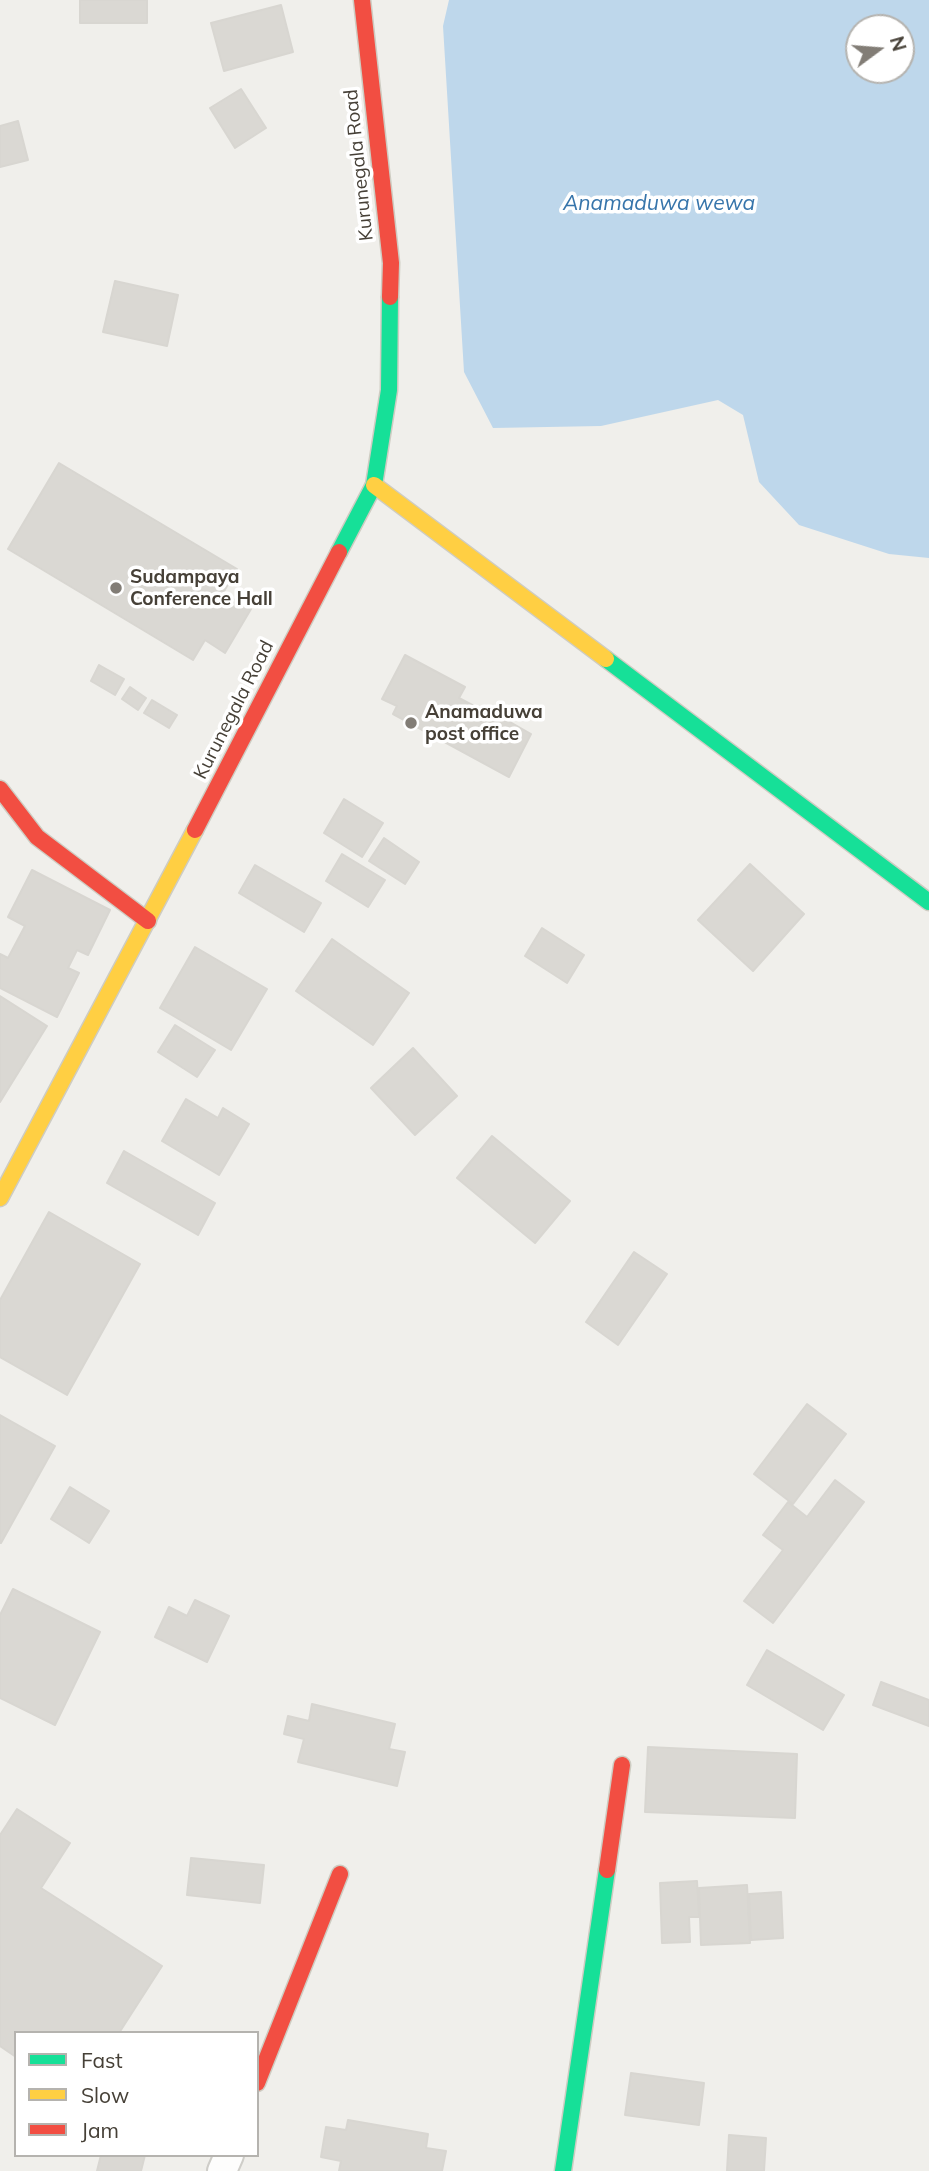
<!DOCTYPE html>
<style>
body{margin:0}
#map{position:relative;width:929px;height:2171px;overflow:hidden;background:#f0efeb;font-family:Mulish,sans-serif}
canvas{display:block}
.legend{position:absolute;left:14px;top:2031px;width:245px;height:126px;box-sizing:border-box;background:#fff;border:2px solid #b5b3af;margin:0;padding:9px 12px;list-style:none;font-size:21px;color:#464037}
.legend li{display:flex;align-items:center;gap:14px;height:35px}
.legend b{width:35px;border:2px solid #b5b3af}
.north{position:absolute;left:845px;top:14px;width:70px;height:70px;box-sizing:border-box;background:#fff;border:2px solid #b5b3af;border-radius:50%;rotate:74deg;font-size:19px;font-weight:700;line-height:28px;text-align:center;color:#464037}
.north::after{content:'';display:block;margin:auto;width:24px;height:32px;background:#827d76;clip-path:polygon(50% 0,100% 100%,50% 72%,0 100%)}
</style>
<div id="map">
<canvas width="929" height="2171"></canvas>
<ul class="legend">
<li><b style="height:9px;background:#16e098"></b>Fast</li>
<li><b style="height:9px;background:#ffcf43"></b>Slow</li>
<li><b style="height:9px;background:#f24e42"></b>Jam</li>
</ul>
<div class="north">N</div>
</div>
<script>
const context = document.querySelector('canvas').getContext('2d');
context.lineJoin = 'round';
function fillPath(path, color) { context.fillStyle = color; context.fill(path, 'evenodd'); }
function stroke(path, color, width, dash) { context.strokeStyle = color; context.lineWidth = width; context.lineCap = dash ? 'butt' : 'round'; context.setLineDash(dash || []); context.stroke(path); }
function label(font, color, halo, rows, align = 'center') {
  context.font = font + ' Mulish,sans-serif'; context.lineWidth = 7; context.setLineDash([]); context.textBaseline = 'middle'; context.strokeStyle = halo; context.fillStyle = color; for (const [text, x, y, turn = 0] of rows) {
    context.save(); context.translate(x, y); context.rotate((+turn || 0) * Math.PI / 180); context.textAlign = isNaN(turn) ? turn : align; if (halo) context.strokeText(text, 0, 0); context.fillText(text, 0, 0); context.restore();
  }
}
const water = new Path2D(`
 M449,0H929V558L889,554L799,525L759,482L743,415L718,400L601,426L493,428L464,372L443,26ZM859,28H901V70H859Z`);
const building = new Path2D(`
 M80,0H147V23H80Z
 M281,5L293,52L224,71L211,23Z
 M241,89L266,128L235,148L210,108Z
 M18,121L28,160L0,167V126Z
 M115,281L178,295L167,346L103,332Z
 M59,463L237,569L223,593L251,609L225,653L205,640L193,660L8,549Z
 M405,655L465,687L459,698L491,715L497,705L514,714L510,722L531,734L509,777L393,714L397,706L382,699Z
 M99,665L124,679L115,695L91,681Z
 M130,687L146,698L138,710L122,699Z
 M152,700L177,715L169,728L144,713Z
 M344,799L383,823L362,857L324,833Z
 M384,838L419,862L405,884L369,861Z
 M342,854L385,880L368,907L326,881Z
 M750,864L804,914L753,971L698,920Z
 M255,865L321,903L304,932L239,893Z
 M32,870L110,910L88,955L77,950L68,968L79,973L57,1017L0,988V954L8,958L25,926L8,917Z
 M542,928L584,955L567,983L525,956Z
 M332,939L409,993L373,1045L296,991Z
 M195,947L267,989L231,1050L160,1008Z
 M0,996L47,1026L0,1102Z
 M175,1025L215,1050L197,1077L158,1052Z
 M413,1048L457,1096L415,1135L371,1088Z
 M186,1099L218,1118L223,1108L249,1124L219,1175L162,1141Z
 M492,1136L570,1201L535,1243L457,1178Z
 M124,1151L215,1203L198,1235L107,1183Z
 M49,1212L140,1264L67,1395L0,1357V1300Z
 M634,1252L667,1274L618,1345L586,1322Z
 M807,1404L846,1434L793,1504L754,1474Z
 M0,1415L55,1446L1,1543H0Z
 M835,1480L864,1502L773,1623L744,1601L783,1550L763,1535L788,1502L807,1517Z
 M70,1487L109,1511L89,1543L51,1519Z
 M13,1589L100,1632L55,1725L0,1698V1615Z
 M195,1600L229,1616L207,1662L155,1637L169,1607L187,1616Z
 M767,1650L844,1695L823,1730L747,1685Z
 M881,1682L929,1700V1726L873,1705Z
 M312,1704L395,1724L389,1749L405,1752L397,1786L298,1762L304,1739L284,1734L288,1716L309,1721Z
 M648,1747L797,1754L795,1818L645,1812Z
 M17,1809L70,1843L41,1888L162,1966L119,2033H16V2057L0,2046V1835Z
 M191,1858L264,1865L260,1903L187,1895Z
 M697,1881L699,1917H689L690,1942L662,1943L660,1883Z
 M747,1885L750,1943L701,1945L699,1888Z
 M781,1892L783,1938L751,1940L749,1894Z
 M631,2073L704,2083L699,2125L625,2115Z
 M348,2120L428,2134L426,2148L446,2151L442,2171H339L341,2161L321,2157L326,2127L346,2130Z
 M729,2135L766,2138L764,2171H727Z
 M101,2155H145L141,2171H97Z`);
const street = new Path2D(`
 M222,2171L229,2155`);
const fast = new Path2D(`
 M339,552L374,485L389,390L390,297
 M606,659L929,902
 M563,2171L607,1870`);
const slow = new Path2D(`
 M374,485L606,659
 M0,1198L195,830`);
const jam = new Path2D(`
 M362,0L391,263L390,297
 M0,789L37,837L148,921
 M195,830L339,552
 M607,1870L622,1765
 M257,2083L340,1874`);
const markers = [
 [116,588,7,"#827d76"],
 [411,723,7,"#827d76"]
];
const streetNames = [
 ["Kurunegala Road",359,165,-96],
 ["Kurunegala Road",234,710,-63]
];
const poiNames = [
 ["Sudampaya",130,577],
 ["Conference Hall",130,599],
 ["Anamaduwa",425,712],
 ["post office",425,734]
];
const waterNames = [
 ["Anamaduwa wewa",659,204]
];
fillPath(water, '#bed7eb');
fillPath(building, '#dad8d3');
stroke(building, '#d8d6d1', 2);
stroke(street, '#cecdc8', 32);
stroke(fast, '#ceccc2', 19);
stroke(slow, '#ceccc2', 19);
stroke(jam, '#ceccc2', 19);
stroke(street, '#fdfdfc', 28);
stroke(fast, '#16e098', 16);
stroke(slow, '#ffcf43', 16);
stroke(jam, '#f24e42', 16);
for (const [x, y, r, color] of markers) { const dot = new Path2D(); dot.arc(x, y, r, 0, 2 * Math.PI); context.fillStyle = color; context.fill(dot); stroke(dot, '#fff', 2.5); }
label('19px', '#464037', '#fff', streetNames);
label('bold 19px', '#464037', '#fff', poiNames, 'left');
label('italic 21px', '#3775ab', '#fff', waterNames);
</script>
